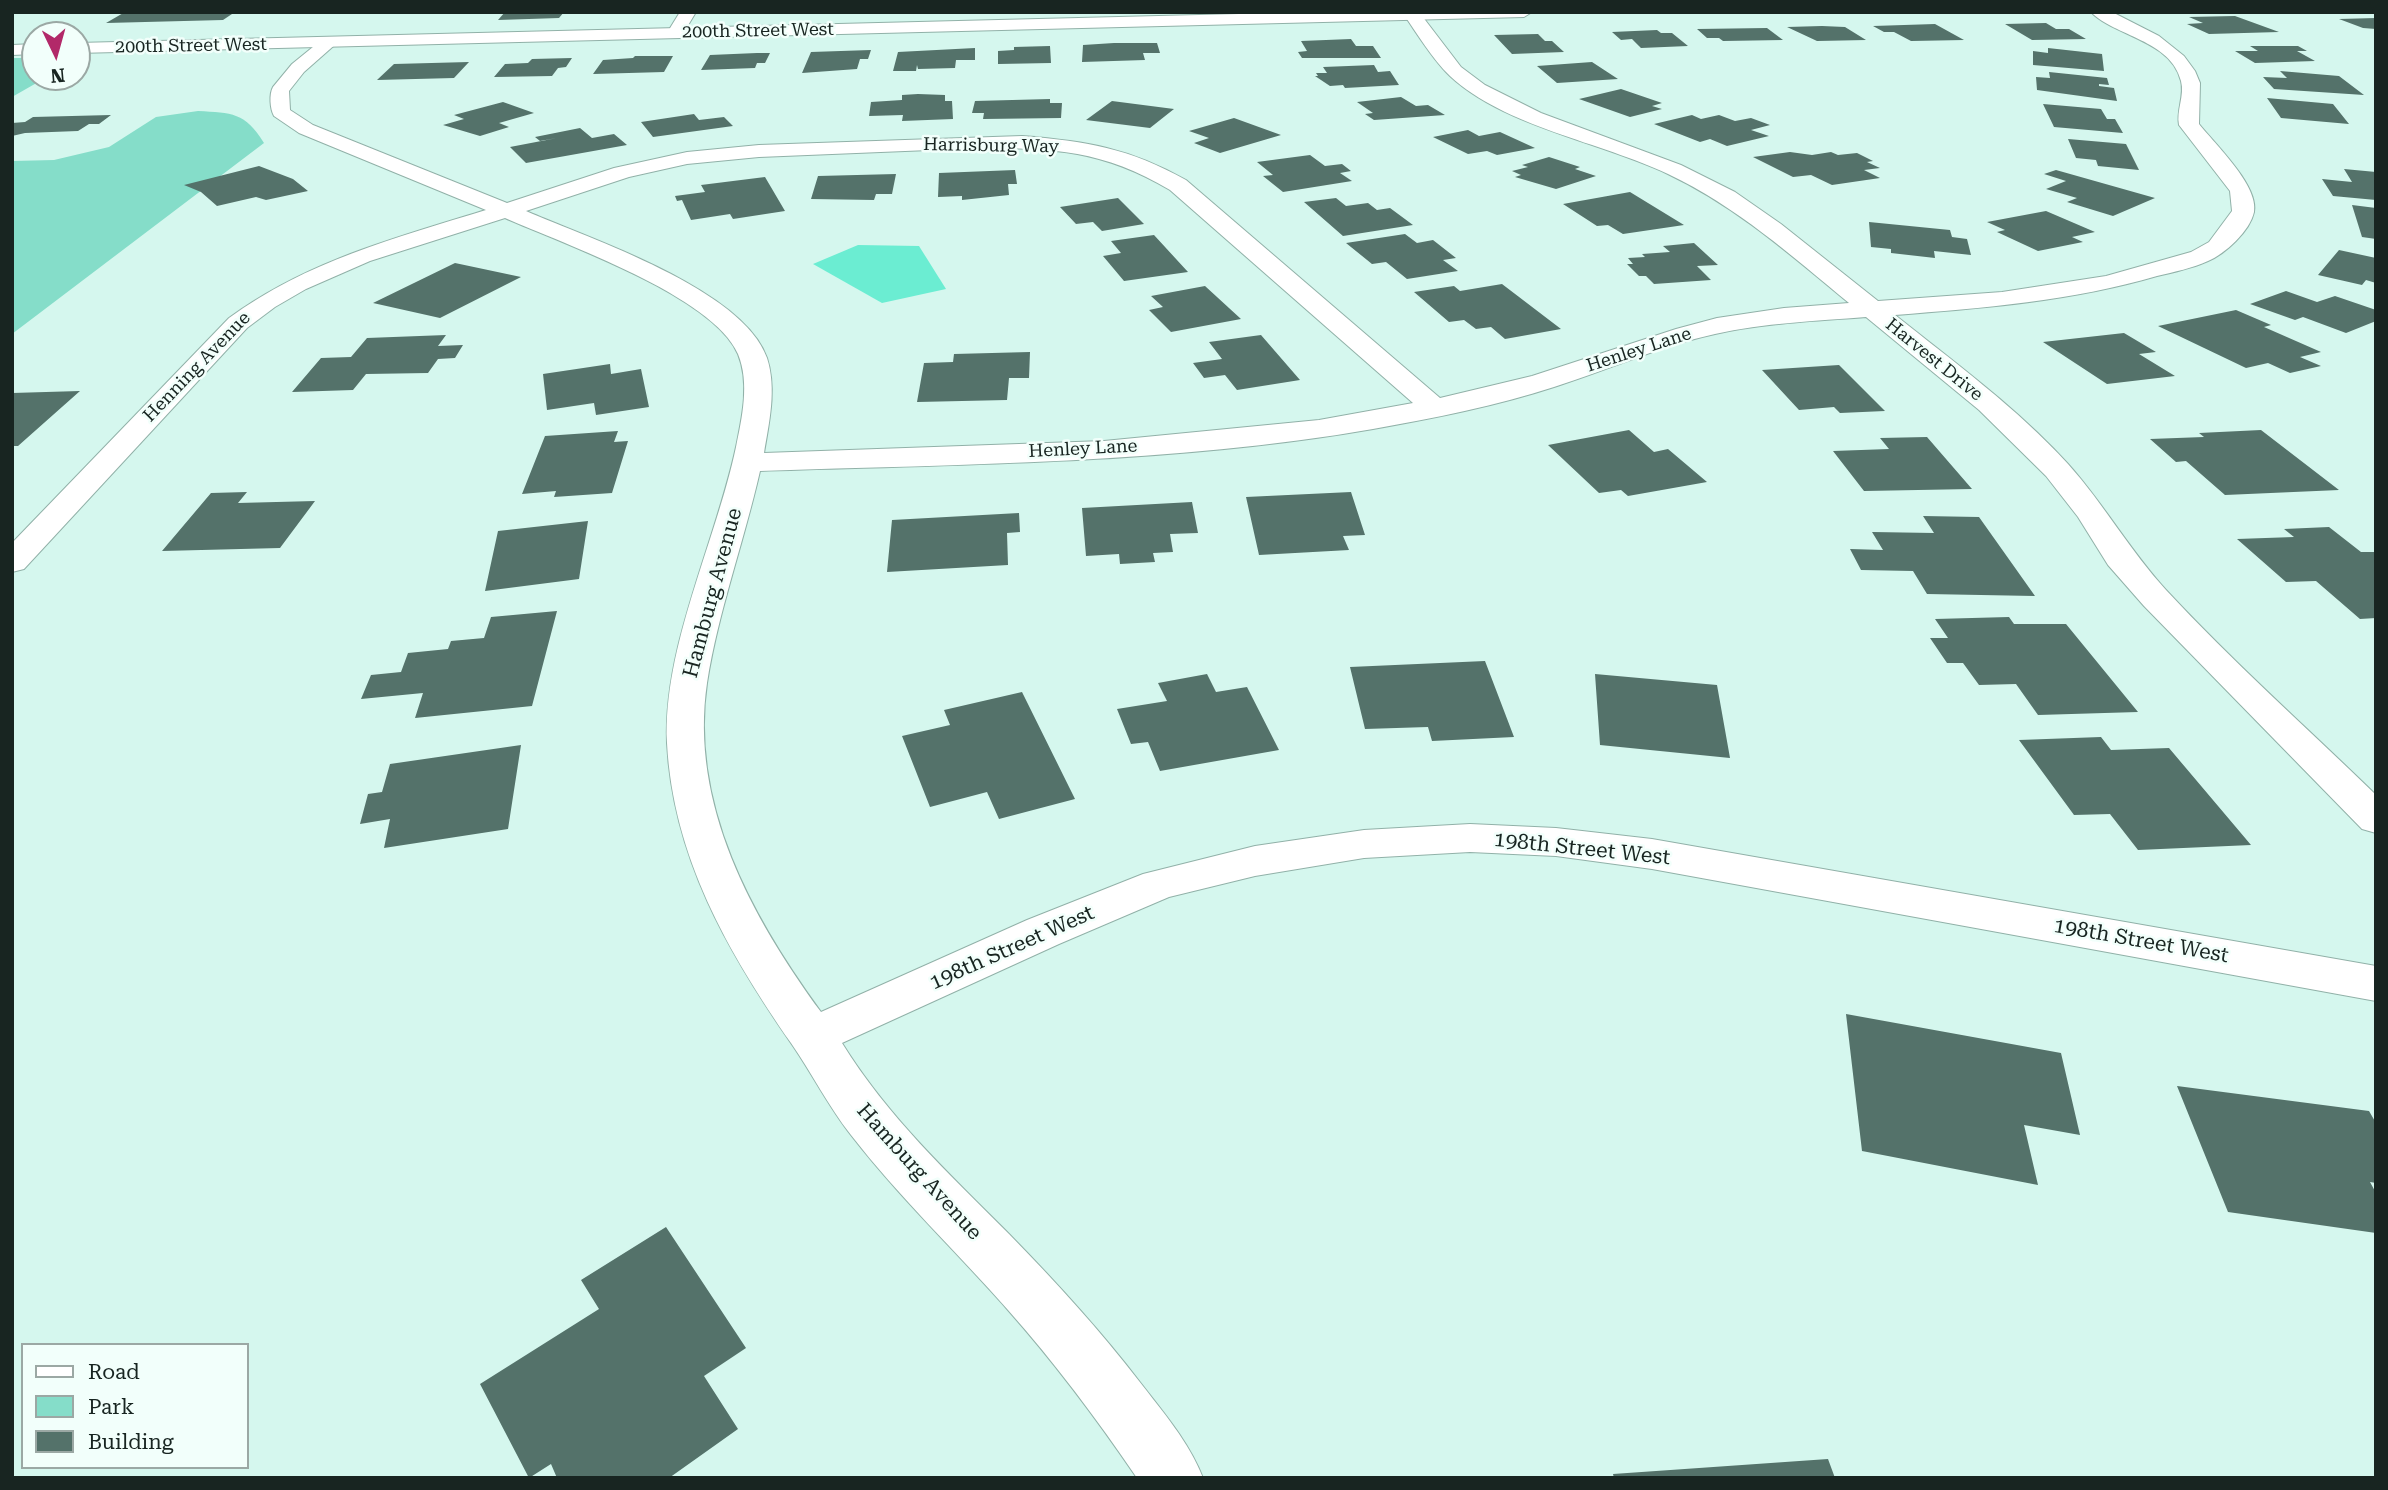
<!DOCTYPE html>
<style>
body{margin:0}
#map{position:relative;width:2388px;height:1490px;overflow:hidden;background:#d5f7ee;font-family:"Roboto Serif",serif}
canvas{display:block}
.frame{position:absolute;inset:0;border:14px solid #182521;pointer-events:none}
.legend{position:absolute;left:21px;top:1343px;width:228px;height:126px;box-sizing:border-box;background:#f2fffb;border:2px solid #9ba8a4;margin:0;padding:9px 12px;list-style:none;font-size:21px;color:#182521}
.legend li{display:flex;align-items:center;gap:14px;height:35px}
.legend b{width:35px;border:2px solid #9ba8a4}
.north{position:absolute;left:21px;top:21px;width:70px;height:70px;box-sizing:border-box;background:#f2fffb;border:2px solid #9ba8a4;border-radius:50%;rotate:175deg;font-size:19px;font-weight:700;line-height:28px;text-align:center;color:#182521}
.north::after{content:'';display:block;margin:auto;width:24px;height:32px;background:#b22969;clip-path:polygon(50% 0,100% 100%,50% 72%,0 100%)}
</style>
<div id="map">
<canvas width="2388" height="1490"></canvas>
<div class="frame"></div>
<ul class="legend">
<li><b style="height:9px;background:#fff"></b>Road</li>
<li><b style="height:19px;background:#85ddc9"></b>Park</li>
<li><b style="height:19px;background:#54726a"></b>Building</li>
</ul>
<div class="north">N</div>
</div>
<script>
const context = document.querySelector('canvas').getContext('2d');
context.lineJoin = 'round';
function fillPath(path, color) { context.fillStyle = color; context.fill(path, 'evenodd'); }
function stroke(path, color, width, dash) { context.strokeStyle = color; context.lineWidth = width; context.lineCap = dash ? 'butt' : 'round'; context.setLineDash(dash || []); context.stroke(path); }
function label(font, color, halo, rows, align = 'center') {
  context.font = font + ' "Roboto Serif",serif'; context.lineWidth = 5; context.setLineDash([]); context.textBaseline = 'middle'; context.strokeStyle = halo; context.fillStyle = color; for (const [text, x, y, turn = 0] of rows) {
    context.save(); context.translate(x, y); context.rotate((+turn || 0) * Math.PI / 180); context.textAlign = isNaN(turn) ? turn : align; if (halo) context.strokeText(text, 0, 0); context.fillText(text, 0, 0); context.restore();
  }
}
const green = new Path2D(`
 M12,58H35V77H47L12,97Z
 M198,111C232,113 245,112 264,143L12,334V161L54,160L109,147L156,117Z`);
const water = new Path2D(`
 M858,245L919,246L946,289L882,303L813,264Z`);
const building = new Path2D(`
 M125,12H235L223,20L106,23Z
 M505,12H564L559,18L498,20Z
 M2235,16L2279,32L2209,34L2187,24L2203,23L2189,17Z
 M2376,18V29L2363,28L2339,19Z
 M2046,23L2056,29H2069L2086,39L2032,40L2005,24Z
 M1935,24L1964,40L1911,41L1894,32H1884L1873,26Z
 M1822,26L1845,27L1866,40L1817,41L1787,27Z
 M1767,28L1783,40L1723,41L1719,38H1707L1697,29Z
 M1657,30L1661,33H1672L1688,46L1641,48L1632,39L1621,40L1612,32Z
 M1538,34L1545,41H1552L1564,52L1512,54L1494,35Z
 M1351,39L1356,46H1373L1381,58H1302L1298,52L1307,51L1301,41Z
 M1114,43H1157L1160,53H1143L1145,60L1082,62L1083,45Z
 M1050,46L1051,63L998,64V51L1014,50V47Z
 M2250,46H2298L2307,51H2297L2315,61L2255,63L2235,51H2258Z
 M975,48V60H956L955,68L918,69L917,65L916,71H893L898,52Z
 M2048,48L2102,54L2104,71L2033,65V51L2048,53Z
 M871,50L868,59H860L857,69L802,73L811,52Z
 M757,53H770L765,63H757L755,68L701,70L710,55Z
 M635,56H673L664,72L593,74L603,60L633,58Z
 M572,58L566,67L558,68L552,76L494,77L505,64L528,63L532,59Z
 M469,62L454,78L377,80L394,64Z
 M1592,62L1618,79L1557,83L1537,66Z
 M1374,65L1378,72L1390,71L1399,85L1345,88L1343,85L1330,86L1315,76H1318L1316,73H1327L1323,67Z
 M2280,71L2339,76L2364,95L2274,89L2263,77L2287,78Z
 M2049,72L2107,78L2109,85L2099,84V86L2114,88L2117,101L2037,90L2036,77L2050,78Z
 M1621,89L1662,103L1652,106L1662,109L1630,117L1579,99Z
 M918,94L945,95V101H952L953,119L902,121L903,115L869,116L871,102L902,100V95Z
 M1401,97L1416,106L1428,105L1445,115L1374,120L1365,114L1373,113L1357,102Z
 M2267,98L2333,104L2349,124L2281,118Z
 M1050,99V103H1062L1061,118L983,119L984,113H972L975,101Z
 M1112,101L1174,109L1150,128L1086,120Z
 M503,102L534,113L499,123L509,127L480,136L443,125L464,119L454,115Z
 M2043,104L2101,109L2107,119H2115L2123,133L2054,127Z
 M694,114L699,120L724,117L733,126L653,137L641,122Z
 M111,115L99,124H89L78,131L25,133L12,136V123L25,122L33,117Z
 M1692,115L1701,119L1719,115L1735,121L1751,118L1770,125L1751,130L1769,136L1727,146L1710,139L1700,142L1654,124Z
 M1234,118L1281,135L1220,153L1194,143L1209,138L1189,131Z
 M580,128L592,138L614,134L627,145L526,163L510,147L557,138L540,141L535,137Z
 M1468,130L1479,136L1500,132L1535,148L1497,155L1487,151L1468,154L1433,137Z
 M2068,139L2126,144L2139,170L2098,166L2096,160L2076,158Z
 M1790,152L1812,155L1831,152L1838,155L1857,153L1873,161L1867,162L1880,168L1864,170L1880,178L1832,185L1811,175L1793,177L1753,157Z
 M1310,155L1325,166L1342,164L1351,171L1340,173L1352,181L1283,192L1263,176L1273,175L1257,162Z
 M1549,157L1580,167L1575,169L1596,176L1556,189L1515,177L1521,175L1512,171L1528,167L1522,165Z
 M259,166L293,179L308,191L266,200L256,197L217,206L201,192L184,185Z
 M2344,169L2376,172V200L2333,196L2322,179L2352,182Z
 M1015,170L1017,184H1008L1009,195L962,200V196L938,197L939,173Z
 M2056,170L2155,198L2113,216L2067,202L2077,198L2046,189L2066,181L2044,174Z
 M896,174L892,194H876L874,200L811,199L818,176Z
 M765,177L785,211L733,219L730,214L691,220L682,200L677,201L675,196L705,192L701,185Z
 M1630,192L1684,225L1623,234L1608,225L1597,226L1563,204Z
 M1118,198L1144,224L1102,231L1093,222L1076,224L1060,207Z
 M1336,198L1346,206L1368,203L1377,210L1390,208L1413,225L1343,236L1304,202Z
 M2352,205L2376,208V239L2362,237Z
 M2046,211L2095,232L2072,237L2083,242L2038,251L1997,232L2005,230L1987,222Z
 M1869,222L1950,230L1952,237L1967,239L1971,255L1934,251L1935,258L1891,253V249L1871,247Z
 M1405,234L1417,243L1433,240L1456,258L1443,260L1458,271L1407,279L1386,262L1372,264L1346,243Z
 M1154,235L1188,272L1124,281L1103,256L1121,253L1111,241Z
 M1694,243L1718,265L1697,266L1711,280L1654,284L1646,276H1639L1627,264H1633L1628,258L1645,257L1642,254L1670,252L1663,246Z
 M2339,250L2376,258V283L2366,280L2362,285L2318,275Z
 M455,263L521,277L440,318L373,303Z
 M1502,284L1561,329L1505,339L1491,327L1476,329L1464,320L1449,322L1414,292L1454,286L1460,291Z
 M1205,286L1241,319L1171,332L1149,310L1163,307L1151,296Z
 M2286,291L2317,302L2335,296L2376,310V321L2346,333L2303,317L2295,320L2250,304Z
 M2236,310L2271,325L2264,327L2321,352L2300,357L2321,366L2290,373L2268,363L2246,368L2158,326Z
 M2124,333L2156,352L2139,354L2175,376L2107,384L2043,342Z
 M446,335L438,346L463,345L455,358L438,359L428,373L366,374L353,390L292,392L321,358L351,357L367,338Z
 M1261,335L1300,380L1237,390L1225,375L1204,378L1193,363L1222,359L1209,342Z
 M1030,352L1029,378H1009L1007,400L917,402L924,363L953,362L954,354Z
 M610,364L611,374L641,369L649,407L596,415L594,403L547,410L543,374Z
 M1839,365L1885,411L1840,413L1834,407L1799,410L1762,370Z
 M80,391L18,446H12V393Z
 M1629,430L1654,452L1668,449L1707,482L1628,496L1621,490L1599,493L1548,445Z
 M2261,430L2339,490L2225,495L2186,461L2176,462L2150,439L2204,437L2199,433Z
 M618,431L614,442L628,441L612,493L554,497L556,491L522,494L545,436Z
 M1927,437L1972,489L1864,491L1833,451L1889,449L1880,438Z
 M247,492L238,503L315,501L280,548L162,551L211,493Z
 M1351,492L1365,535L1343,536L1349,550L1259,555L1246,497Z
 M1192,502L1198,533L1170,534L1173,552L1153,553L1155,562L1120,564L1119,554L1086,556L1082,508Z
 M1019,513L1020,532L1007,533L1008,565L887,572L892,520Z
 M1923,516L1979,517L2035,596L1927,594L1913,571L1861,570L1850,549L1883,550L1872,532L1934,533Z
 M588,521L579,579L485,591L498,531Z
 M2329,527L2361,552H2376V618L2360,619L2316,581L2286,582L2237,539L2294,537L2284,529Z
 M557,611L532,706L415,718L423,693L361,699L371,675L401,672L408,653L448,649L451,641L484,638L491,617Z
 M2009,617L2014,624H2066L2138,712L2038,715L2016,684L1979,685L1963,663H1947L1930,638H1948L1935,619Z
 M1485,661L1514,737L1432,741L1428,727L1365,729L1350,667Z
 M1207,674L1216,692L1247,687L1279,750L1160,771L1148,742L1131,744L1117,709L1167,701L1158,683Z
 M1595,674L1717,685L1730,758L1600,745Z
 M1022,692L1075,799L999,819L987,792L930,807L902,736L950,725L944,710Z
 M2101,737L2111,750L2169,748L2251,845L2138,850L2110,814L2074,815L2019,740Z
 M521,745L508,829L384,848L390,819L360,824L368,794L382,792L390,764Z
 M1846,1014L2061,1053L2080,1135L2024,1125L2038,1185L1862,1151Z
 M2177,1086L2369,1111L2376,1123V1183L2370,1182L2376,1193V1233L2228,1212Z
 M666,1227L746,1348L704,1376L738,1429L669,1478H557L551,1464L529,1478L480,1384L599,1309L581,1280Z
 M1828,1459L1835,1478H1614L1613,1474Z`);
const minor = new Path2D(`
 M680,12H696L681,37H669L667,33Z
 M1402,12H1419L1461,67L1485,85L1541,113L1681,165L1735,192L1781,224L1878,301L2002,292L2106,276L2191,252L2209,242L2232,211L2230,191L2179,125C2176,110 2185,96 2181,81C2171,40 2114,36 2091,12H2112L2159,36L2184,56L2195,71L2200,83L2199,124C2215,144 2259,186 2254,212C2250,231 2225,254 2208,261C2193,268 2174,272 2157,276C2072,301 1983,308 1895,315C1954,362 2017,408 2068,464C2104,504 2130,551 2166,590C2232,661 2306,727 2376,795V833L2362,829L2144,606L2108,565L2078,517L2046,476L1979,410L1866,317C1816,321 1764,323 1715,334C1660,346 1608,370 1554,387C1496,406 1434,418 1373,429C1173,464 963,464 760,471C744,542 718,612 707,683C689,804 752,918 821,1012L1027,920L1143,874L1255,846L1364,830L1470,824L1556,828L1652,839L2376,966V1001L1652,869L1556,856L1470,852L1364,858L1255,876L1169,897L1059,944L842,1043C887,1116 949,1174 1009,1234C1055,1281 1099,1329 1139,1381C1163,1412 1189,1442 1203,1478H1137C1097,1419 1055,1363 1008,1310C956,1251 899,1197 851,1135C828,1106 812,1073 791,1043C728,952 673,857 667,743C663,646 716,542 736,447C742,418 750,383 738,354C713,296 564,244 505,218L370,261L306,289L275,307L247,328L24,569L12,572V543L229,318C307,261 395,238 486,210L299,133L274,116C270,109 269,94 273,87L292,64L324,38L330,37L338,42L304,72L289,91L290,110L313,125L507,203L614,168L687,152L759,145L1022,136C1086,141 1129,148 1186,180L1440,398L1532,376L1676,329L1717,318L1784,308L1849,303C1792,256 1736,206 1668,174C1601,142 1505,127 1450,76C1432,59 1417,33 1402,12ZM978,148C1054,148 1103,150 1170,190L1413,403L1319,420L1104,441L764,453C769,423 777,389 767,358C743,289 590,239 526,211L629,177L687,164L759,157Z`);
const tertiary = new Path2D(`
 M1319,12H1532L1524,17L77,53V43Z
 M35,44V54L12,55V45Z`);
const farStreetnames = [
 ["200th Street West",758,31,-1],
 ["200th Street West",191,46,-1],
 ["Harrisburg Way",991,146,1],
 ["Henley Lane",1639,350,-18],
 ["Harvest Drive",1934,360,39],
 ["Henning Avenue",197,367,-46],
 ["Henley Lane",1083,449,-3]
];
const streetNames = [
 ["Hamburg Avenue",713,593,-75],
 ["198th Street West",1582,849,6],
 ["198th Street West",2141,941,10],
 ["198th Street West",1012,948,-24],
 ["Hamburg Avenue",919,1172,48]
];
fillPath(green, '#85ddc9');
fillPath(water, '#6bedd2');
fillPath(building, '#54726a');
stroke(minor, '#91b1a8', 2);
stroke(tertiary, '#91b1a8', 2);
fillPath(minor, '#fff');
fillPath(tertiary, '#fff');
label('18px', '#182521', '#f2fffb', farStreetnames);
label('21px', '#182521', '#f2fffb', streetNames);
</script>
